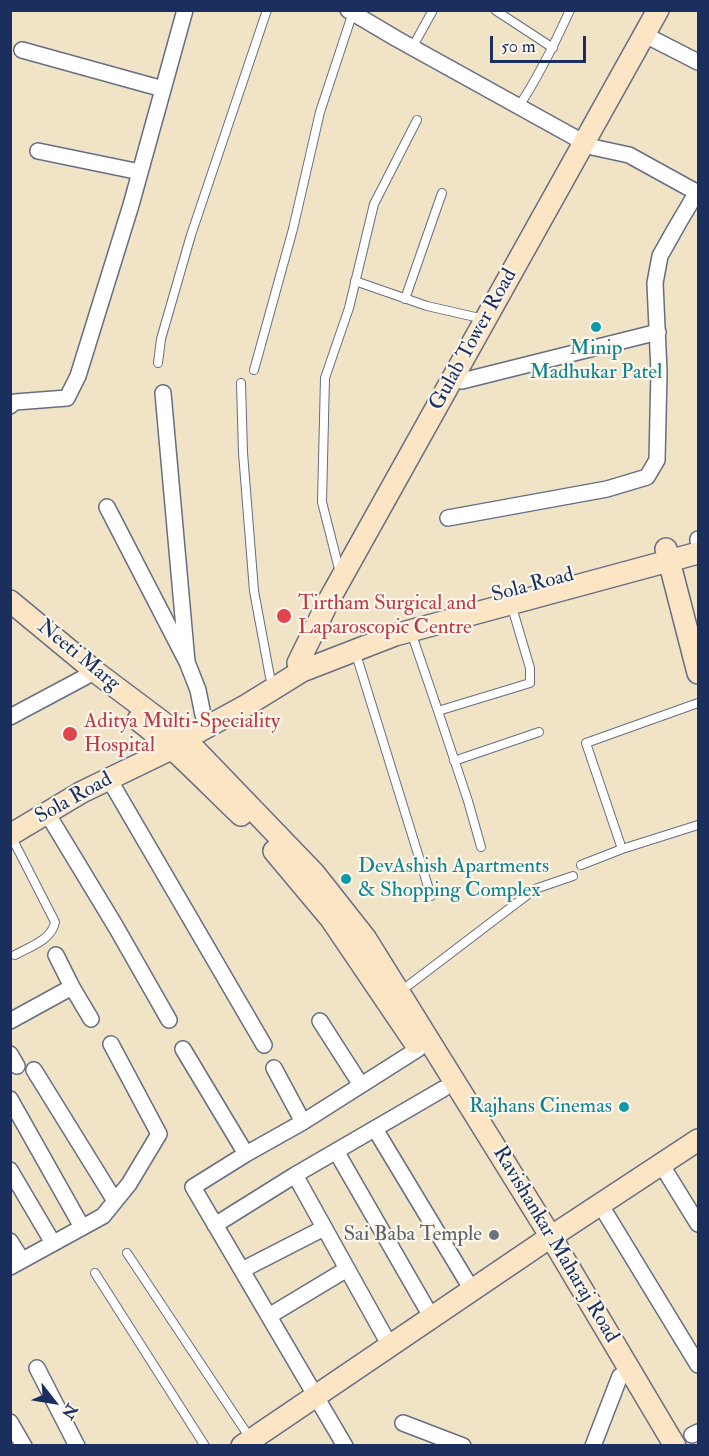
<!DOCTYPE html>
<style>
body{margin:0}
#map{position:relative;width:709px;height:1456px;overflow:hidden;background:#f1e3c6;font-family:"IM FELL Double Pica",serif}
canvas{display:block}
.frame{position:absolute;inset:0;border:12px solid #1b2f5e;pointer-events:none}
.north{position:absolute;left:24px;top:1372px;width:60px;height:60px;-webkit-text-stroke:4px #fbf7ec;paint-order:stroke;rotate:121deg;font-size:16px;font-weight:700;line-height:24px;text-align:center;color:#1b2f5e}
.north::after{content:'';display:block;margin:auto;width:21px;height:27px;background:#1b2f5e;clip-path:polygon(50% 0,100% 100%,50% 72%,0 100%)}
.scale{position:absolute;left:490px;top:36px;width:96px;height:27px;box-sizing:border-box;border:3px solid #1b2f5e;border-top:0;padding-left:8px;font-size:18px;line-height:21px;white-space:nowrap;color:#1b2f5e;-webkit-text-stroke:4px #fbf7ec;paint-order:stroke}
</style>
<div id="map">
<canvas width="709" height="1456"></canvas>
<div class="frame"></div>
<div class="north">N</div>
<div class="scale">50 m</div>
</div>
<script>
const context = document.querySelector('canvas').getContext('2d');
context.lineJoin = 'round';
function stroke(path, color, width, dash) { context.strokeStyle = color; context.lineWidth = width; context.lineCap = dash ? 'butt' : 'round'; context.setLineDash(dash || []); context.stroke(path); }
function label(font, color, halo, rows, align = 'center') {
  context.font = font + ' "IM FELL Double Pica",serif'; context.lineWidth = 4.5; context.setLineDash([]); context.textBaseline = 'middle'; context.strokeStyle = halo; context.fillStyle = color; for (const [text, x, y, turn = 0] of rows) {
    context.save(); context.translate(x, y); context.rotate((+turn || 0) * Math.PI / 180); context.textAlign = isNaN(turn) ? turn : align; if (halo) context.strokeText(text, 0, 0); context.fillText(text, 0, 0); context.restore();
  }
}
const lane = new Path2D(`
 M495,10L553,48
 M412,48L433,10
 M519,106C539,76 555,43 570,10
 M355,281L427,306L484,319
 M405,299L442,193
 M158,363L161,339L191,235L267,10
 M254,370L293,229L320,112L353,12
 M241,383L243,453L254,591L270,677
 M340,573L322,502L325,378L349,308L374,204L417,120
 M411,632L438,711L530,683V668L511,604
 M355,651L431,896
 M438,711L468,801L481,847
 M454,761L539,732
 M11,836L55,922C52,940 29,947 15,955
 M622,849L586,743L698,703
 M581,865L622,849L698,825
 M401,991L535,889L573,876
 M127,1253L250,1438
 M95,1273L205,1446`);
const street = new Path2D(`
 M348,10L397,39L592,147L629,155L698,193
 M653,39L698,62
 M22,50L163,89
 M38,151L140,172
 M462,381L658,332
 M163,393L187,662
 M10,406L15,402L67,398L78,376L131,205L185,10
 M107,507L187,662L198,690L203,715
 M448,518L607,489L647,477L657,460L659,372L655,283L660,256L678,224L697,192
 M698,541V539
 M10,717L85,677
 M109,779L264,1045
 M47,813L116,927L169,1020
 M72,987L91,1019
 M10,1021L72,987L56,955
 M320,1021L361,1085
 M183,1049L246,1154
 M10,1054L17,1066
 M274,1068L303,1122L418,1049
 M34,1070L115,1201
 M10,1099L82,1227
 M303,1122L246,1154L193,1187L345,1446
 M375,1129L472,1290
 M336,1151L432,1318
 M661,1164L698,1224
 M10,1170L53,1243
 M295,1175L390,1346
 M600,1204L698,1365
 M215,1225L295,1175L443,1089
 M10,1241L22,1260
 M10,1267L103,1216L129,1184L159,1134L111,1044
 M242,1270L324,1228
 M269,1316L347,1269
 M37,1368L77,1446
 M10,1422L24,1446
 M403,1423L463,1446
 M692,1435L698,1432
 M593,1446L620,1376`);
const secondary = new Path2D(`
 M666,549L698,673
 M10,601L97,673L185,739L314,873L366,939L551,1237L675,1446
 M302,671L298,663L329,600L658,10
 M138,720C175,748 207,783 241,815
 M10,835L82,792L171,749L185,739L247,705L302,671L395,635L698,553
 M274,851L331,919L415,1043
 M242,1446L540,1244L698,1140`);
const markers = [
 [596,327,6,"#0f9aa8"],
 [284,616,8,"#e0444e"],
 [70,734,8,"#e0444e"],
 [346,879,6,"#0f9aa8"],
 [624,1107,6,"#0f9aa8"],
 [494,1235,6,"#6b7280"]
];
const streetNames = [
 ["Gulab Tower Road",474,340,-61],
 ["Sola Road",533,586,-15],
 ["Neeti Marg",78,656,39],
 ["Sola Road",74,799,-29],
 ["Ravishankar Maharaj Road",555,1245,59]
];
const cultureNames = [
 ["Minip",596,349],
 ["Madhukar Patel",596,373],
 ["DevAshish Apartments",358,867,"left"],
 ["& Shopping Complex",358,891,"left"],
 ["Rajhans Cinemas",612,1107,"right"]
];
const healthNames = [
 ["Tirtham Surgical and",298,604],
 ["Laparoscopic Centre",298,628],
 ["Aditya Multi-Speciality",84,722],
 ["Hospital",84,746]
];
const worshipNames = [
 ["Sai Baba Temple",482,1235]
];
stroke(lane, '#666e82', 10);
stroke(street, '#666e82', 18);
stroke(secondary, '#666e82', 24);
stroke(lane, '#fff', 8);
stroke(street, '#fff', 15);
stroke(secondary, '#fce5c4', 21);
for (const [x, y, r, color] of markers) { const dot = new Path2D(); dot.arc(x, y, r, 0, 2 * Math.PI); context.fillStyle = color; context.fill(dot); stroke(dot, '#fbf7ec', 2); }
label('21px', '#1b2f5e', '#fbf7ec', streetNames);
label('21px', '#0d838f', '#fbf7ec', cultureNames);
label('21px', '#be3a42', '#fbf7ec', healthNames, 'left');
label('21px', '#5b616d', '#fbf7ec', worshipNames, 'right');
</script>
